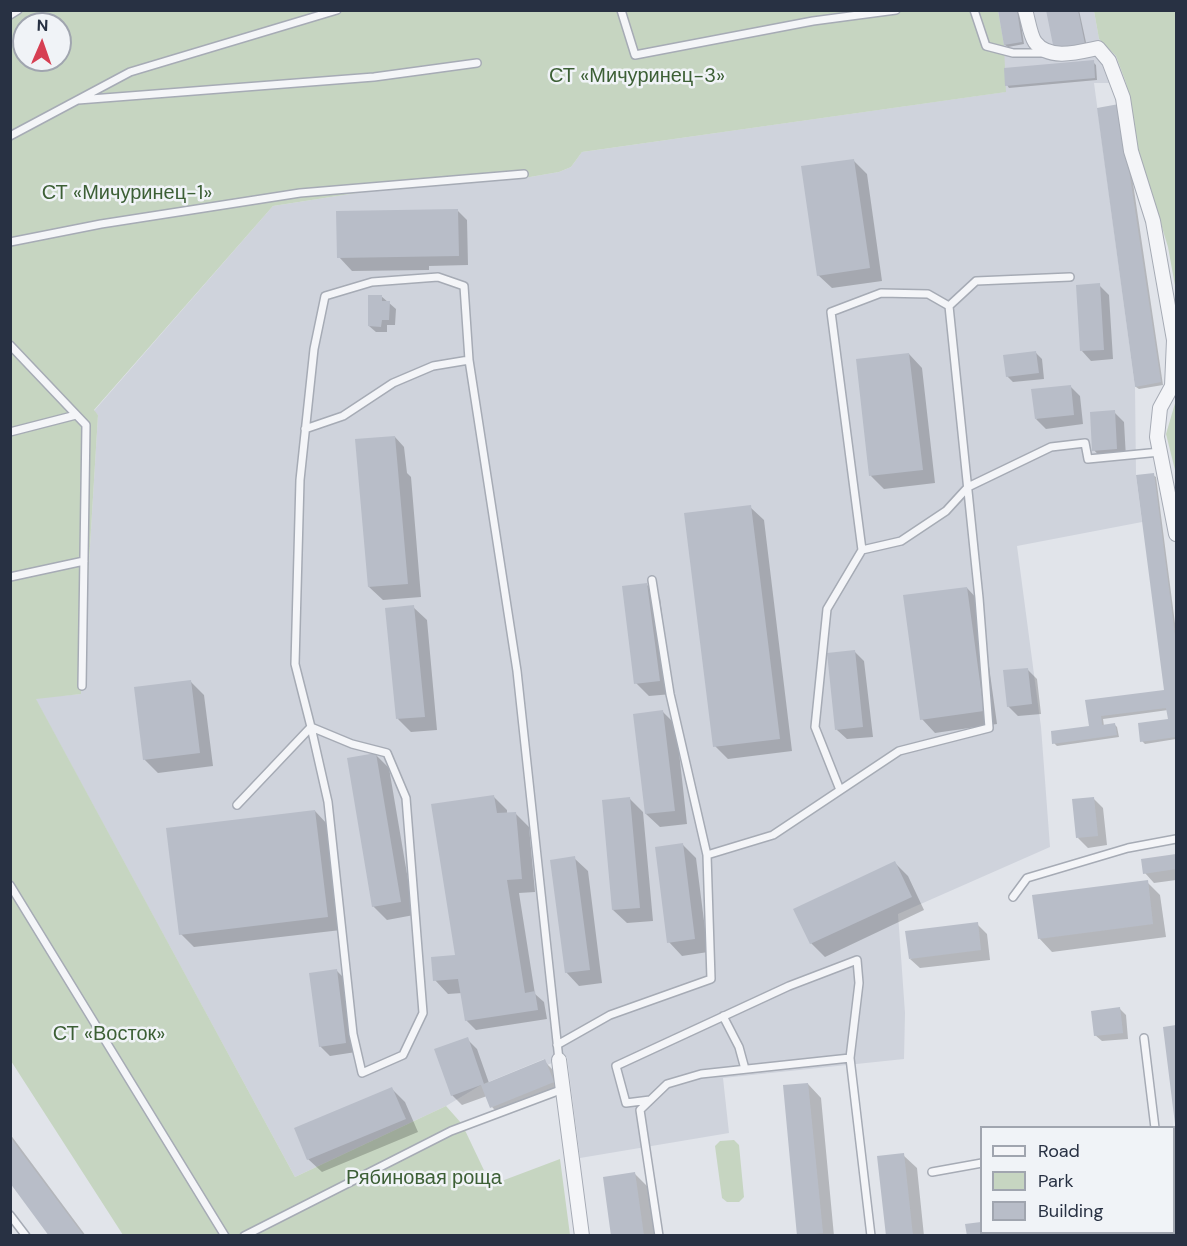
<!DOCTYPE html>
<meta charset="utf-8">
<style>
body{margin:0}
#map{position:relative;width:1187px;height:1246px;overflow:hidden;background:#e1e4ea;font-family:"DM Sans",sans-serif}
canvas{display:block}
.frame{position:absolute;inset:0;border:12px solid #283143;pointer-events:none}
.legend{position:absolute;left:980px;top:1126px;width:195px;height:108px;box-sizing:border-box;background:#f0f3f7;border:2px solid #a0a5af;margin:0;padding:8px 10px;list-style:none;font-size:18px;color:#283143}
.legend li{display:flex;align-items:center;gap:12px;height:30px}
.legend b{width:30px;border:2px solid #a0a5af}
.north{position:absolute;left:12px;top:12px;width:60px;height:60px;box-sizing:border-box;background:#f0f3f7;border:2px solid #a0a5af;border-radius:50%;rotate:2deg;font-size:16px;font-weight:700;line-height:24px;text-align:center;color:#283143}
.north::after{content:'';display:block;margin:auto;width:21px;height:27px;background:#d63f53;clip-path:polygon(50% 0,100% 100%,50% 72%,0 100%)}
</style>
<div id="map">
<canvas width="1187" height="1246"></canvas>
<div class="frame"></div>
<ul class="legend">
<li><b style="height:8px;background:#f4f5f8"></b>Road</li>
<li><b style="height:16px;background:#c6d5c1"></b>Park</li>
<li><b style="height:16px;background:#b8bdc8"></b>Building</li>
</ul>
<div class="north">N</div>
</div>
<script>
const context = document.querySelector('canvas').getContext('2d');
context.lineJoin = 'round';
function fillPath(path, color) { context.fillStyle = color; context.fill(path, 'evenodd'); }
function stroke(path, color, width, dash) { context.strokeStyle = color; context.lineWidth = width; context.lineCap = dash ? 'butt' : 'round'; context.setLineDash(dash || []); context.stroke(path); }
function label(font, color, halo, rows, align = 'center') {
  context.font = font + ' "DM Sans",sans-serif'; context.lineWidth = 5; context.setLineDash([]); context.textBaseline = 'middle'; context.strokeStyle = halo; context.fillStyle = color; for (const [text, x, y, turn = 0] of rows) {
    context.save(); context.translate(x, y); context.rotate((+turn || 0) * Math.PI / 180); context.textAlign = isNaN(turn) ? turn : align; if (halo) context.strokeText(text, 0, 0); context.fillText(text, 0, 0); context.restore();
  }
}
const built = new Path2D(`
 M998,11H1094L1099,39L1116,56L1126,83H1094L1135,387L1136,475L1142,522L1017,546L1041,727L1050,847L898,914L905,1013L904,1059L723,1078L729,1133L580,1158L567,1057L547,1065L544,1059L481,1085L446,1106L295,1177L35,698L81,694L98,415L94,411L273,206L395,187L530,177L559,172L571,167L582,152L1005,92Z`);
const green = new Path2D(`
 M10,11H998L1004,45L1006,92L582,152L571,167L559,172L530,177L395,187L273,206L94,410L98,415L81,694L36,699L295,1177L446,1106L462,1124L491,1185L560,1159L570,1235H123L11,1061ZM24,24H60V60H24Z
 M1094,11H1176V291L1168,247L1133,133L1126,83L1116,56L1099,39Z
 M1176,400V474L1166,434Z
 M734,1140L739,1145L744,1197L739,1202H727L722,1198L715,1146L720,1141Z`);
const shadow = new Path2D(`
 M1000,10H1019L1024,44L1008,47L1005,45Z
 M1047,10H1079L1087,47Z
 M1093,62L1096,65L1097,80L1009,88L1007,85Z
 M1122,109L1163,385L1139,389L1136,387Z
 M853,160L867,174L882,281L832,288L818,275Z
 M457,210L467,220L468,265L429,266V270L352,271L339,257Z
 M1099,285L1109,295L1113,359L1091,361L1082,351Z
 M381,296L396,309L395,325H387V332H376L369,326Z
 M1036,353L1042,359L1044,379L1013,382L1007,376Z
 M909,354L922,368L935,483L884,489L871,476Z
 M1070,386L1080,396L1083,424L1046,429L1036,419Z
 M1114,412L1124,422L1126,458L1103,460L1094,450Z
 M395,437L404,447L407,473L411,477L421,597L383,600L369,587Z
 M1153,475L1156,477L1176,631V739L1145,744L1142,741L1169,720L1168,710L1103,719L1104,726L1115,725L1117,727L1119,737L1057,746L1054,743L1090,728L1087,701L1166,691Z
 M750,507L764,520L792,751L728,759L715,746Z
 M647,585L660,598L672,694L649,696L636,683Z
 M967,588L980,602L997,724L935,733L922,719Z
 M413,607L427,620L437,730L411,732L398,719Z
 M854,651L864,661L873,737L847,739L837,730Z
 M1027,669L1037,679L1041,714L1018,716L1008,706Z
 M191,682L204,695L213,766L158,773L144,759Z
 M663,712L676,725L687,824L660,827L646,814Z
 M376,755L389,768L414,915L387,920L373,906Z
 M493,796L507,810V814L515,813L529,827L535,892L519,893L535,994L544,1002L547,1019L476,1030L466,1020L462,993L448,994L435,980L456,956Z
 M1093,798L1103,808L1107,845L1088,848L1078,838Z
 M630,799L643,812L653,921L627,923L613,910Z
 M315,811L328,825L341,930L194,947L181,934Z
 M683,845L696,858L708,952L682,956L669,942Z
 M1176,856V880L1154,883L1145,873L1143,860Z
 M574,858L588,871L602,983L579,986L566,972Z
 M895,863L908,876L924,910L825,957L811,943Z
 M1147,882L1160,895L1166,937L1052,952L1039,938Z
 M977,924L987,934L990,960L920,968L910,959Z
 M337,971L347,981L356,1052L330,1056L320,1046Z
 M1120,1009L1126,1015L1128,1039L1102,1041L1095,1035Z
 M1176,1027V1123L1164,1028Z
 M467,1039L477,1049L489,1083L544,1061L554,1071L563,1091L519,1110L515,1106L498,1113L492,1107L487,1096L462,1105L452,1095Z
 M808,1084L821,1098L834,1236H799Z
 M392,1089L405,1102L418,1132L322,1172L308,1159Z
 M10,1134L86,1236H51L10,1181Z
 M903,1155L917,1168L924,1236H887Z
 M635,1174L648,1187L655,1236H612Z
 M982,1223V1232H1076L1077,1236H968L967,1225Z
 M1099,1232H1138V1236H1099Z`);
const building = new Path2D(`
 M998,10H1017L1022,42L1004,45Z
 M1046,10H1078L1085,44L1054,50Z
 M1094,60L1095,78L1005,86L1004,68Z
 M1119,104L1161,382L1135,387L1097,108Z
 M854,159L870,268L817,276L801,166Z
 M458,209L459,256L337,258L336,211Z
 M1100,283L1104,350L1080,351L1076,285Z
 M368,295H382V301H390L389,320H382L381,327L368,326Z
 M1036,351L1039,373L1006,377L1003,355Z
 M909,353L923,470L869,476L856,359Z
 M1071,385L1074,415L1035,419L1031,389Z
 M1115,410L1117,449L1092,451L1090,412Z
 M395,436L408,584L368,587L355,439Z
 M1154,473L1176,643V737L1140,742L1138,723L1168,719L1166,708L1101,716L1102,725L1115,723L1117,735L1052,744L1051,731L1089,726L1085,700L1164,690L1136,475Z
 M751,505L780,739L713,747L684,513Z
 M647,583L660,681L634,684L622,586Z
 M967,587L984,711L920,720L903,595Z
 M414,605L425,717L396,719L385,608Z
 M855,650L863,727L835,730L827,653Z
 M1028,668L1032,704L1007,707L1003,670Z
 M191,680L200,753L143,760L134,687Z
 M663,710L675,811L645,814L633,714Z
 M376,753L401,902L372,907L347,758Z
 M494,795L497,813L516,812L522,879L507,880L525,993L535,991L538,1010L465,1021L458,979L433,981L431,957L455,955L431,804Z
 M630,797L640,908L612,910L602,800Z
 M1094,797L1098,836L1076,838L1072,799Z
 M315,810L328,917L179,935L166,828Z
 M683,843L695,939L667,943L655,847Z
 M1176,854V869L1143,874L1141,859Z
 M575,856L590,970L565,973L550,860Z
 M895,861L912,897L810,944L793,909Z
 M1148,880L1153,924L1038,939L1032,895Z
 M978,922L981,950L909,959L905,931Z
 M337,969L346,1043L319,1047L309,973Z
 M1120,1007L1123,1033L1094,1036L1091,1011Z
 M1176,1025V1124H1175L1163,1027Z
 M468,1037L484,1084L545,1059L554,1082L490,1108L481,1085L451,1096L434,1049Z
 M808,1083L823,1233L797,1236L783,1085Z
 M392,1087L406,1119L307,1160L294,1128Z
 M10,1137L84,1236H49L10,1183Z
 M904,1153L913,1236H886L877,1156Z
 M635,1172L644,1236H611L603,1177Z
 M981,1222V1233H1065L1066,1236H967L965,1224Z
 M1097,1233H1127L1128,1236H1098Z`);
const lane = new Path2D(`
 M621,10L635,55L813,21L896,10
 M974,10L986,46L1013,53H1044
 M10,15L18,10
 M78,100L374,77L477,63
 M10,136L130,72L337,10
 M10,242L101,224L300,193L524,174
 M949,306L976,281L1070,277
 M10,345L86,425L82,686
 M305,429L343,416L393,383L433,366L469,360
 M10,432L76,415
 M862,550L901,541L946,511L968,487L1051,447L1085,443L1088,459L1160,452
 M10,577L84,561
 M311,727L328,802L353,1034L362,1073L403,1055L423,1013L406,798L387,753L352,744L311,727L295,664L300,480L314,349L325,296L372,282L438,277L464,286L469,360L517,671L559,1060
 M237,805L311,727
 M707,855L773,835L899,751L989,728L979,598L949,306L928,294L881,293L831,312L862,550L827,609L815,727L840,790
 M10,885L225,1236
 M1013,897L1027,878L1128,848L1176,839
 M723,1016L739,1047L745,1069
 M1144,1038L1155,1128
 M557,1045L610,1015L711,979L707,855L670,694L652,580
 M650,1100L626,1103L616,1066L789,986L857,960L859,983L850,1058
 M932,1172L982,1163
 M1174,1214H1176
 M10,1215L26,1236
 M244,1236L451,1131L563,1089
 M659,1236L640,1110L667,1084L701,1074L850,1058L871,1236`);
const street = new Path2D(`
 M1025,10C1028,19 1030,35 1035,42C1049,61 1079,52 1098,48L1109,61L1123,98L1131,151L1153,221L1174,340L1172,386L1160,408L1157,437L1176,534
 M559,1060L582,1236`);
const parkNames = [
 ["СТ «Мичуринец-3»",637,77],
 ["СТ «Мичуринец-1»",127,194],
 ["СТ «Восток»",109,1035],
 ["Рябиновая роща",424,1179]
];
fillPath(built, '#cfd3dc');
fillPath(green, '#c6d5c1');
fillPath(shadow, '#0003');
fillPath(building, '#b8bdc8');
stroke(lane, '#a6abb5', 10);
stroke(street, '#a6abb5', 16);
stroke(lane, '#f4f5f8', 7);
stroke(street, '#f4f5f8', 14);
label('20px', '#3c5f35', '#f0f3f7', parkNames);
</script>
